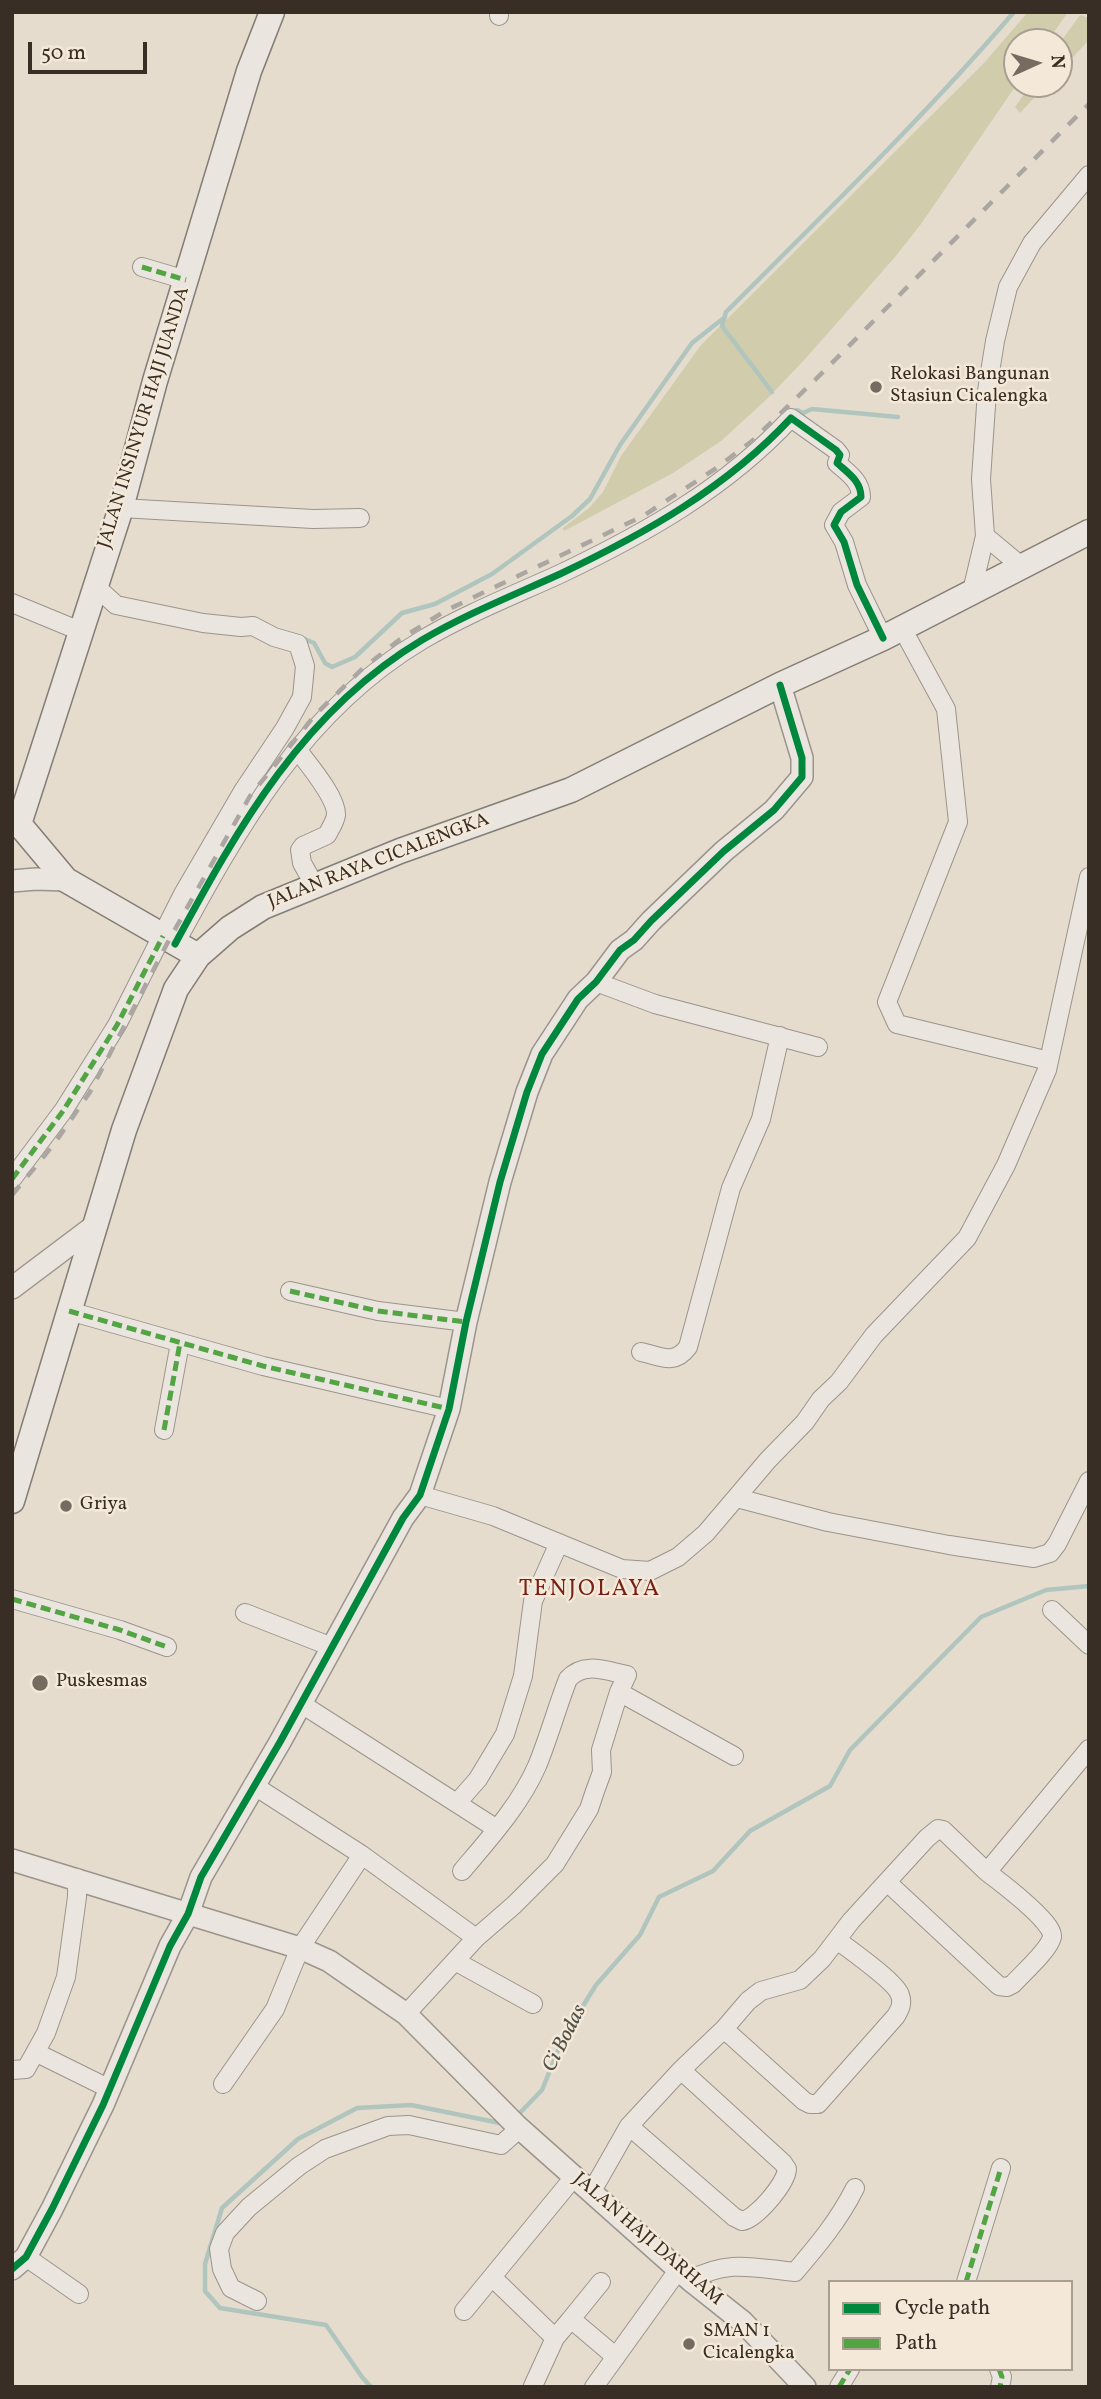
<!DOCTYPE html>
<style>
body{margin:0}
#map{position:relative;width:1101px;height:2399px;overflow:hidden;background:#e5dcce;font-family:Vollkorn,serif}
canvas{display:block}
.frame{position:absolute;inset:0;border:14px solid #392e25;pointer-events:none}
.legend{position:absolute;left:828px;top:2280px;width:245px;height:91px;box-sizing:border-box;background:#f4e9d9;border:2px solid #a99e91;margin:0;padding:9px 12px;list-style:none;font-size:21px;color:#392e25}
.legend li{display:flex;align-items:center;gap:14px;height:35px}
.legend b{width:35px;border:2px solid #a99e91}
.north{position:absolute;left:1003px;top:28px;width:70px;height:70px;box-sizing:border-box;background:#f4e9d9;border:2px solid #a99e91;border-radius:50%;rotate:86deg;font-size:19px;font-weight:700;line-height:28px;text-align:center;color:#392e25}
.north::after{content:'';display:block;margin:auto;width:24px;height:32px;background:#756b60;clip-path:polygon(50% 0,100% 100%,50% 72%,0 100%)}
.scale{position:absolute;left:28px;top:42px;width:119px;height:32px;box-sizing:border-box;border:4px solid #392e25;border-top:0;padding-left:9px;font-size:21px;line-height:24px;white-space:nowrap;color:#392e25;-webkit-text-stroke:5px #f4e9d9;paint-order:stroke}
</style>
<div id="map">
<canvas width="1101" height="2399"></canvas>
<div class="frame"></div>
<ul class="legend">
<li><b style="height:9px;background:#00873e"></b>Cycle path</li>
<li><b style="height:9px;background:#53a442"></b>Path</li>
</ul>
<div class="north">N</div>
<div class="scale">50 m</div>
</div>
<script>
const context = document.querySelector('canvas').getContext('2d');
context.lineJoin = 'round';
function fillPath(path, color) { context.fillStyle = color; context.fill(path, 'evenodd'); }
function stroke(path, color, width, dash) { context.strokeStyle = color; context.lineWidth = width; context.lineCap = dash ? 'butt' : 'round'; context.setLineDash(dash || []); context.stroke(path); }
function label(font, color, halo, rows, align = 'center') {
  context.font = font + ' Vollkorn,serif'; context.lineWidth = 5; context.setLineDash([]); context.textBaseline = 'middle'; context.strokeStyle = halo; context.fillStyle = color; for (const [text, x, y, turn = 0] of rows) {
    context.save(); context.translate(x, y); context.rotate((+turn || 0) * Math.PI / 180); context.textAlign = isNaN(turn) ? turn : align; if (halo) context.strokeText(text, 0, 0); context.fillText(text, 0, 0); context.restore();
  }
}
const green = new Path2D(`
 M1028,12H1068L1047,42H1017V84L921,224L895,257L806,358L767,399L721,441L673,473L564,531L563,528L589,508L603,492L621,456L701,345L984,63Z
 M1080,15L1089,18V40L1059,72V44Z
 M1031,84H1047L1020,113L1015,107Z`);
const stream = new Path2D(`
 M772,392L722,326L726,312C824,214 924,117 1014,12
 M797,410L803,413L812,409L898,417
 M302,638L314,643L325,663L332,667L355,657L402,613L435,604L492,574L572,516L590,499L620,445L692,343L725,317
 M515,2118L542,2090L563,2038L596,1985L640,1935L659,1897L713,1871L750,1831L830,1786L850,1750L981,1617L1046,1590L1089,1586
 M371,2387L362,2377L326,2325L220,2308L205,2291V2264L222,2208L298,2139L357,2108L411,2105L505,2124`);
const minor = new Path2D(`
 M499,16V12
 M142,267L186,280
 M121,508L313,519L360,518
 M985,536L1021,566
 M972,591L985,536L981,479L987,391L995,341L1008,287L1032,243L1089,175
 M12,603L80,631
 M902,628L946,709L958,822L887,1002L897,1024L1049,1061
 M297,749C307,763 337,797 336,815C335,822 330,829 327,835L303,846L300,850L302,863L315,886
 M175,944C239,826 303,711 422,640C466,614 514,595 560,574C646,533 726,488 791,418L836,450L840,455L837,463C848,473 861,481 861,497L841,512L834,525L844,542L857,585L883,638
 M596,982L655,1004L818,1047
 M12,1179L63,1111L117,1025L183,894L243,791L285,728L302,697L305,666L298,644L274,637L253,626L241,627L203,623L116,605L94,585
 M290,1291L378,1311L466,1322
 M69,1311L263,1366L449,1409
 M641,1352C660,1356 674,1366 688,1347L731,1188L761,1119L780,1036
 M164,1430L180,1343
 M420,1495L493,1516L622,1569L650,1571L678,1557L706,1533L768,1460L805,1422L821,1399L839,1382L874,1335L967,1238L1006,1165L1047,1070L1089,877
 M737,1498L828,1522L949,1545L1034,1558L1050,1553L1057,1544L1089,1481
 M12,1599L120,1630L167,1647
 M1052,1610L1089,1645
 M245,1613L332,1647
 M619,1692L734,1756
 M300,1703L497,1829
 M253,1785L362,1855L476,1938
 M457,1803L478,1779L505,1734L523,1676L533,1601L559,1543
 M887,1882L999,1986L1007,1987L1013,1984C1023,1973 1049,1950 1052,1937C1055,1923 999,1881 987,1872
 M455,1961L533,2004
 M406,2014L476,1938L514,1905L555,1864L589,1809L595,1791L602,1772L601,1750L619,1692L627,1675C606,1671 584,1661 568,1679C557,1707 549,1737 537,1766C520,1805 489,1839 462,1871
 M724,2029L804,2101L810,2104H818L896,2016C900,2009 903,2004 900,1995C896,1982 850,1950 837,1940
 M37,2053L110,2089
 M12,2070L26,2069L46,2033L66,1977L77,1897V1878
 M223,2084L275,2009L300,1948L362,1855
 M629,2126L734,2217L742,2221C756,2219 786,2184 787,2169L783,2163L681,2070
 M592,2191L629,2126L681,2070L724,2029L748,2001L761,1991L800,1980L822,1959L851,1921L927,1838L938,1829L943,1830L987,1872L1089,1749
 M26,2257L79,2294
 M492,2277L555,2338
 M690,2280C729,2259 754,2268 795,2272C818,2245 839,2220 855,2188
 M966,2282L1001,2168
 M257,2301L231,2288L222,2269L219,2249L225,2233L249,2207L299,2166L325,2149L388,2126L409,2125L501,2145L520,2128
 M464,2311L574,2177
 M571,2319L601,2282
 M999,2369L1002,2377L1000,2387
 M533,2386L555,2338L571,2319L616,2357
 M594,2387L679,2269
 M839,2387L850,2369`);
const tertiary = new Path2D(`
 M12,881L36,879L66,880
 M12,1288L97,1224
 M12,1860L300,1948L329,1961L406,2014L516,2125L690,2280L743,2322L805,2387
 M12,2269L26,2257L52,2209L103,2105L170,1946L188,1914L201,1877L280,1742L403,1518L420,1495L449,1409L466,1322L500,1182L527,1092L542,1054L578,999L596,982L620,950L634,940L651,921L724,851L774,810L802,777V758L780,685`);
const secondary = new Path2D(`
 M198,956L66,880L19,824L121,508L155,381L249,71L272,12
 M12,1501L124,1130L176,989L198,956L230,928L263,907L400,851L571,790L780,685L883,638L1089,532`);
const rail = new Path2D(`
 M12,1195L54,1144L90,1092L169,940L250,796L315,715L361,670L399,640L445,611L643,516L715,469L752,441L816,379L1089,104`);
const quiet = new Path2D(`
 M142,267L186,280
 M12,1179L63,1111L117,1025L163,936
 M290,1291L378,1311L466,1322
 M69,1311L263,1366L449,1409
 M164,1430L180,1343
 M12,1599L120,1630L167,1647
 M966,2282L1001,2168
 M999,2369L1002,2377L1000,2387
 M839,2387L850,2369`);
const cycleway = new Path2D(`
 M175,944C239,826 303,711 422,640C466,614 514,595 560,574C646,533 726,488 791,418L836,450L840,455L837,463C848,473 861,481 861,497L841,512L834,525L844,542L857,585L883,638
 M12,2269L26,2257L52,2209L103,2105L170,1946L188,1914L201,1877L280,1742L403,1518L420,1495L449,1409L466,1322L500,1182L527,1092L542,1054L578,999L596,982L620,950L634,940L651,921L724,851L774,810L802,777V758L780,685`);
const markers = [
 [876,387,7,"#756b60"],
 [66,1506,7,"#756b60"],
 [40,1683,9,"#756b60"],
 [689,2344,7,"#756b60"]
];
const poiNames = [
 ["Relokasi Bangunan",890,376],
 ["Stasiun Cicalengka",890,398],
 ["Griya",80,1506],
 ["Puskesmas",56,1683],
 ["SMAN 1",703,2333],
 ["Cicalengka",703,2355]
];
const streetNames = [
 ["JALAN INSINYUR HAJI JUANDA",145,418,-73],
 ["JALAN RAYA CICALENGKA",379,862,-21],
 ["JALAN HAJI DARHAM",647,2240,41]
];
const waterNames = [
 ["Ci Bodas",566,2039,-63]
];
const quarterNames = [
 ["TENJOLAYA",590,1591]
];
fillPath(green, '#d0ccac');
stroke(stream, '#b0c5be', 4.5);
stroke(minor, '#9b948b', 20);
stroke(tertiary, '#9b948b', 24);
stroke(secondary, '#837d75', 27);
stroke(minor, '#eae5df', 18);
stroke(tertiary, '#eae5df', 21);
stroke(secondary, '#eae5df', 24);
stroke(rail, '#aba6a1', 4.5, [12, 12]);
stroke(quiet, '#53a442', 5, [10, 5]);
stroke(cycleway, '#00873e', 7);
for (const [x, y, r, color] of markers) { const dot = new Path2D(); dot.arc(x, y, r, 0, 2 * Math.PI); context.fillStyle = color; context.fill(dot); stroke(dot, '#f4e9d9', 2.5); }
label('19px', '#392e25', '#f4e9d9', poiNames, 'left');
label('19px', '#392e25', '#f4e9d9', streetNames);
label('italic 21px', '#51514a', '#f4e9d9', waterNames);
context.letterSpacing = '2px';
label('23px', '#7a1f14', '#f4e9d9', quarterNames);
context.letterSpacing = '0px';
</script>
